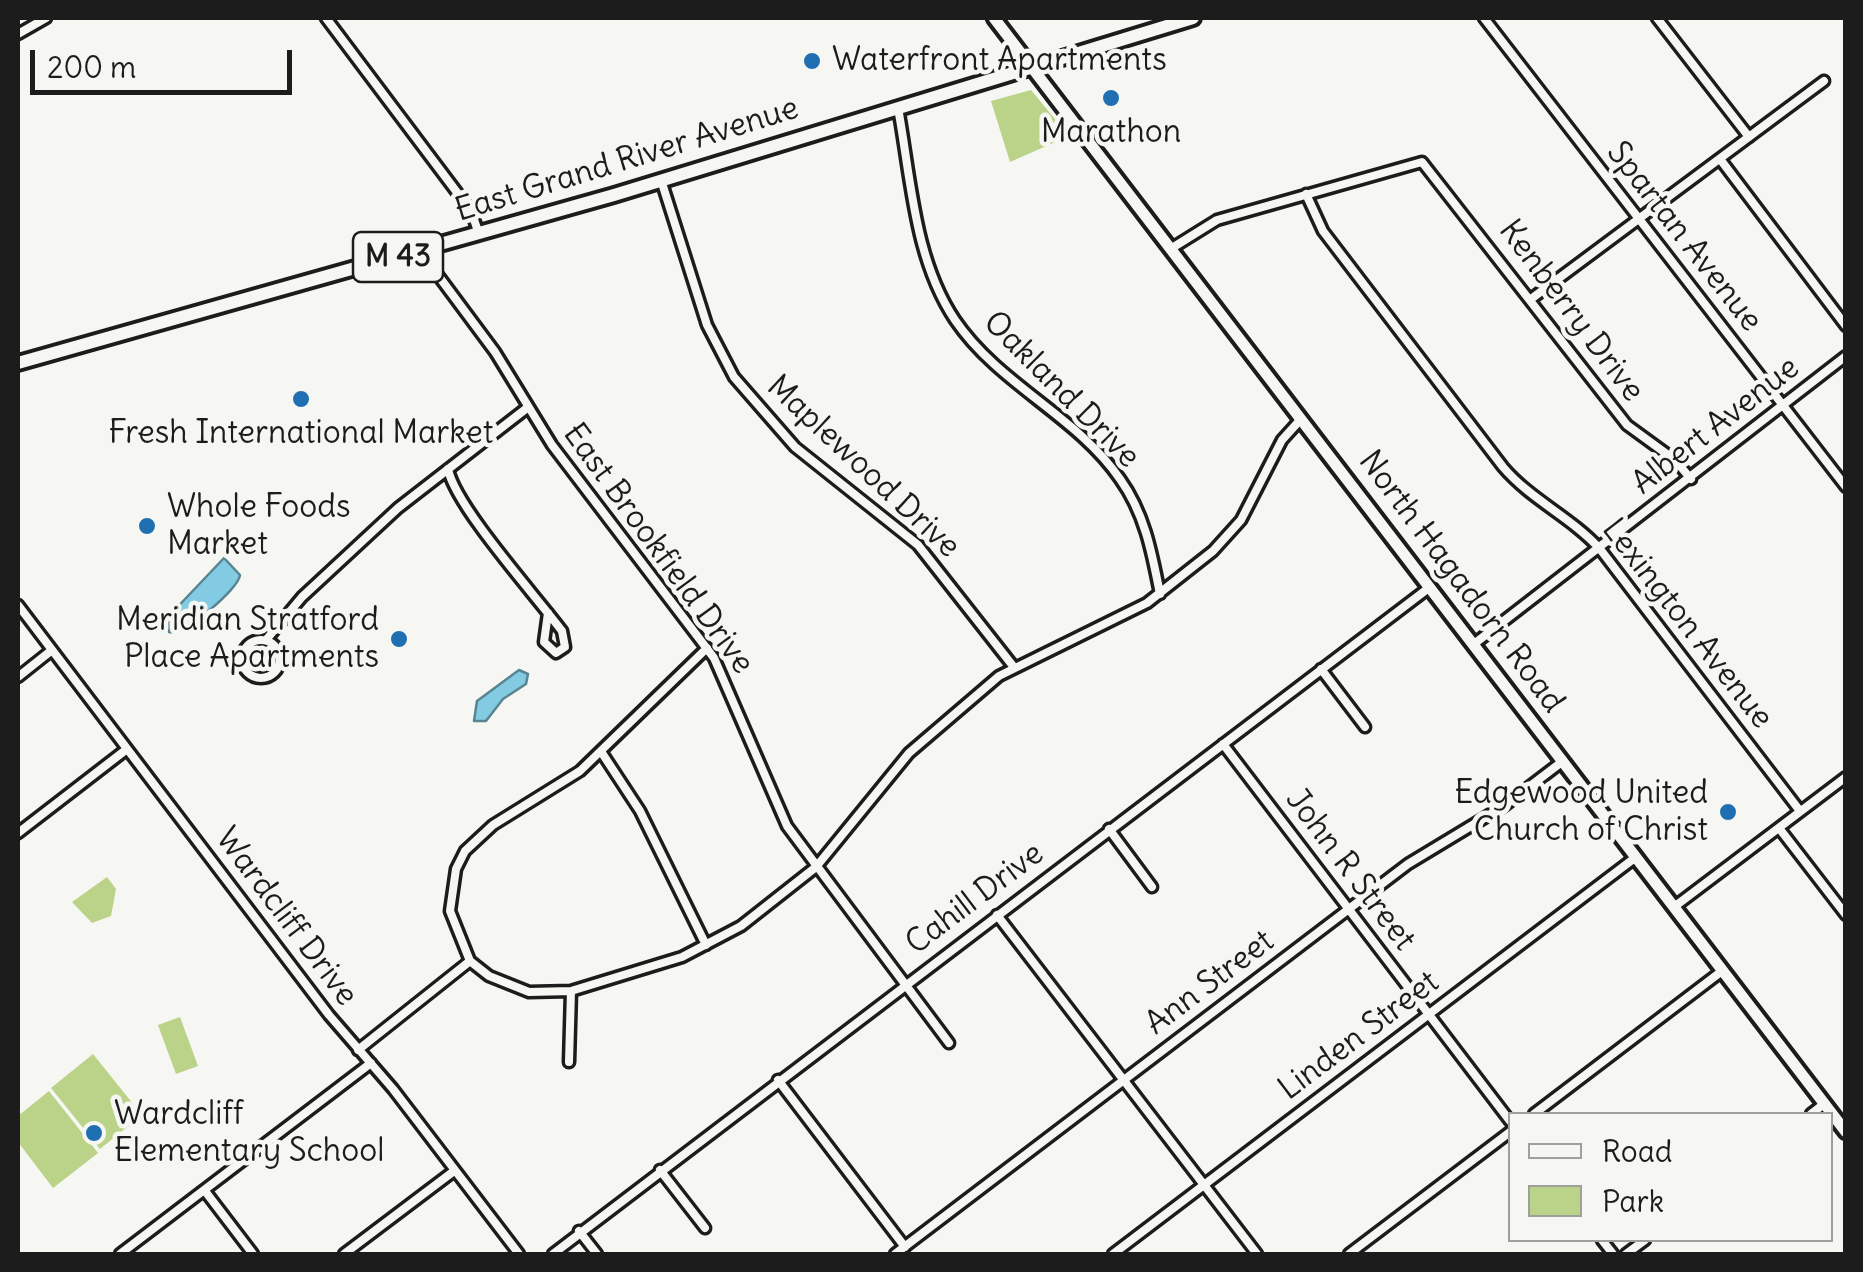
<!DOCTYPE html>
<style>
body{margin:0}
#map{position:relative;width:1863px;height:1272px;overflow:hidden;background:#f6f6f2;font-family:Delius,sans-serif}
canvas{display:block}
.frame{position:absolute;inset:0;border:20px solid #1c1c1c;pointer-events:none}
.legend{position:absolute;left:1508px;top:1112px;width:325px;height:130px;box-sizing:border-box;background:#f6f6f2;border:2px solid #9f9f9c;margin:0;padding:12px 18px;list-style:none;font-size:30px;color:#1c1c1c}
.legend li{display:flex;align-items:center;gap:20px;height:50px}
.legend b{width:50px;border:2px solid #9f9f9c}
.scale{position:absolute;left:30px;top:50px;width:262px;height:45px;box-sizing:border-box;border:5px solid #1c1c1c;border-top:0;padding-left:12px;font-size:30px;line-height:35px;white-space:nowrap;color:#1c1c1c;-webkit-text-stroke:8px #f6f6f2;paint-order:stroke}
</style>
<div id="map">
<canvas width="1863" height="1272"></canvas>
<div class="frame"></div>
<ul class="legend">
<li><b style="height:12px;background:#f6f6f2"></b>Road</li>
<li><b style="height:28px;background:#bbd389"></b>Park</li>
</ul>
<div class="scale">200 m</div>
</div>
<script>
const context = document.querySelector('canvas').getContext('2d');
context.lineJoin = 'round';
function fillPath(path, color) { context.fillStyle = color; context.fill(path, 'evenodd'); }
function stroke(path, color, width, dash) { context.strokeStyle = color; context.lineWidth = width; context.lineCap = dash ? 'butt' : 'round'; context.setLineDash(dash || []); context.stroke(path); }
function label(font, color, halo, rows, align = 'center') {
  context.font = font + ' Delius,sans-serif'; context.lineWidth = 9; context.setLineDash([]); context.textBaseline = 'middle'; context.strokeStyle = halo; context.fillStyle = color; for (const [text, x, y, turn = 0] of rows) {
    context.save(); context.translate(x, y); context.rotate((+turn || 0) * Math.PI / 180); context.textAlign = isNaN(turn) ? turn : align; if (halo) context.strokeText(text, 0, 0); context.fillText(text, 0, 0); context.restore();
  }
}
const green = new Path2D(`
 M1031,90L1069,136L1010,162L991,101Z
 M107,877L116,889L111,916L92,923L72,902Z
 M180,1017L198,1066L176,1074L158,1025Z
 M93,1054L142,1115L100,1149L51,1088Z
 M49,1091L98,1153L53,1188L18,1142V1116Z`);
const water = new Path2D(`
 M224,558L240,575C239,589 183,636 169,632L167,618Z
 M519,670L528,674L526,684L503,699L486,721H474L477,701Z`);
const street = new Path2D(`
 M326,18L471,211L479,234
 M1484,18L1846,487
 M1657,18L1749,137
 M18,34L46,18
 M898,108C911,178 914,259 955,320C999,385 1077,416 1120,479C1145,514 1152,553 1160,594
 M1720,159L1846,326
 M661,180L707,325L734,377L795,447L918,545L1013,666
 M1306,194L1323,231L1503,467C1531,500 1571,517 1600,549L1800,811
 M1172,248L1217,220L1422,162L1627,425L1675,460L1691,479
 M420,251L495,352L552,445L714,658L787,826L949,1043
 M1531,299L1824,81
 M448,469C455,506 536,596 562,631L565,647L556,653L544,642L548,613
 M18,605L329,1015L393,1089L519,1254
 M266,640L302,597L398,508L527,408
 M242 659a19 19 0 1 1 38 0a19 19 0 1 1-38 0Z
 M1474,644L1846,356
 M707,648L580,771L493,825L465,851L456,869L450,911L470,961L489,976L529,992L571,991L682,957L741,926L816,867L909,753L999,676L1147,603L1213,551L1241,520L1282,440L1301,419
 M1321,669L1365,727
 M18,677L52,650
 M1223,744L1510,1121
 M602,753L640,811L706,945
 M1779,828L1846,915
 M1109,829L1152,887
 M18,833L127,749
 M1674,907L1846,777
 M997,915L1257,1254
 M358,1050L470,961
 M569,1062L571,991
 M778,1080L905,1247
 M1534,1114L1722,971
 M1811,1114L1824,1104
 M660,1170L705,1228
 M205,1191L253,1254
 M579,1231L597,1254
 M1602,1240L1613,1254
 M120,1254L371,1063
 M344,1254L454,1171
 M553,1254L1430,587
 M895,1254L1408,864L1504,806L1563,761
 M1113,1254L1636,857
 M1349,1254L1510,1132
 M1626,1254L1645,1240`);
const secondary = new Path2D(`
 M994,18L1846,1132`);
const primary = new Path2D(`
 M18,363L614,195L1193,18`);
const markers = [
 [812,61,10,"#1f6fb2"],
 [1111,98,10,"#1f6fb2"],
 [301,399,10,"#1f6fb2"],
 [147,526,10,"#1f6fb2"],
 [399,639,10,"#1f6fb2"],
 [1728,812,10,"#1f6fb2"],
 [94,1133,10,"#1f6fb2"]
];
const shields = [
 [398,257,90]
];
const shieldNames = [
 ["M 43",398,257]
];
const poiNames = [
 ["Waterfront Apartments",832,61],
 ["Marathon",1111,133,"center"],
 ["Fresh International Market",301,434,"center"],
 ["Whole Foods",167,508],
 ["Market",167,545],
 ["Meridian Stratford",379,621,"right"],
 ["Place Apartments",379,658,"right"],
 ["Edgewood United",1708,794,"right"],
 ["Church of Christ",1708,831,"right"],
 ["Wardcliff",114,1115],
 ["Elementary School",114,1152]
];
const streetNames = [
 ["East Grand River Avenue",627,160,-17],
 ["Spartan Avenue",1684,237,52],
 ["Kenberry Drive",1571,311,53],
 ["Oakland Drive",1061,390,45],
 ["Albert Avenue",1716,426,-38],
 ["Maplewood Drive",863,467,43],
 ["East Brookfield Drive",658,549,54],
 ["North Hagadorn Road",1461,582,53],
 ["Lexington Avenue",1687,624,52],
 ["John R Street",1350,870,53],
 ["Cahill Drive",975,899,-37],
 ["Wardcliff Drive",286,917,53],
 ["Ann Street",1210,983,-37],
 ["Linden Street",1359,1036,-37]
];
fillPath(green, '#bbd389');
fillPath(water, '#82cbe3');
stroke(water, '#598593', 2.5);
stroke(street, '#1c1c1c', 15);
stroke(secondary, '#1c1c1c', 19);
stroke(primary, '#1c1c1c', 20);
stroke(street, '#f6f6f2', 8);
stroke(secondary, '#f6f6f2', 11);
stroke(primary, '#f6f6f2', 12);
for (const [x, y, r, color] of markers) { const dot = new Path2D(); dot.arc(x, y, r, 0, 2 * Math.PI); context.fillStyle = color; context.fill(dot); stroke(dot, '#f6f6f2', 4); }
for (const [x, y, w] of shields) { const box = new Path2D(); box.roundRect(x - w / 2, y - 25, w, 50, 8); context.fillStyle = '#f6f6f2'; context.fill(box); stroke(box, '#1c1c1c', 2.5); }
label('bold 30px', '#1c1c1c', null, shieldNames);
label('32px', '#1c1c1c', '#f6f6f2', poiNames, 'left');
label('32px', '#1c1c1c', '#f6f6f2', streetNames);
</script>
